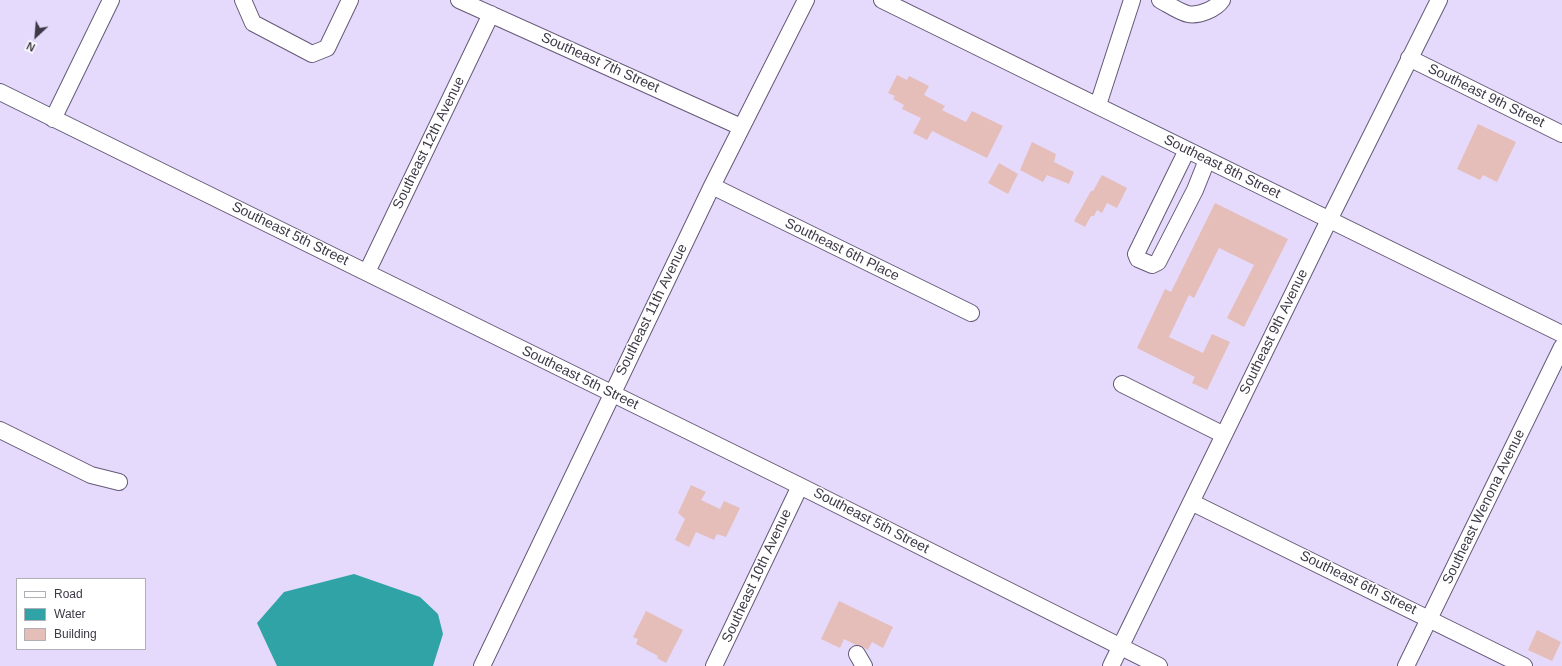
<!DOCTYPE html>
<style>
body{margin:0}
#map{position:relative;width:1562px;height:666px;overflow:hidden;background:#e6dafc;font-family:Helvetica,sans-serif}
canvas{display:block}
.legend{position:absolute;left:16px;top:578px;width:130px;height:72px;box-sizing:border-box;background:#fff;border:1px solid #b1afb5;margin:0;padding:5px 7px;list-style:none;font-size:12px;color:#3c3845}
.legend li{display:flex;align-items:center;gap:8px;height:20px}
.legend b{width:20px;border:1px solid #b1afb5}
.north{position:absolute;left:16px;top:16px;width:40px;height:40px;-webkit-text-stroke:3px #fff;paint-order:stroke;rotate:206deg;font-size:11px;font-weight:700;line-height:16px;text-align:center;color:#3c3845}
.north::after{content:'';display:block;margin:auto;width:14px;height:18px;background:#3c3845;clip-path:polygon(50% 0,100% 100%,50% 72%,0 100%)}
</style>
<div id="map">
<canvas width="1562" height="666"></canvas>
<ul class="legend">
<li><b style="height:5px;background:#fff"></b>Road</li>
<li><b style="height:11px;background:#30a3a6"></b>Water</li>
<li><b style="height:11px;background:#e5bdb9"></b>Building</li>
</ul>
<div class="north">N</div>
</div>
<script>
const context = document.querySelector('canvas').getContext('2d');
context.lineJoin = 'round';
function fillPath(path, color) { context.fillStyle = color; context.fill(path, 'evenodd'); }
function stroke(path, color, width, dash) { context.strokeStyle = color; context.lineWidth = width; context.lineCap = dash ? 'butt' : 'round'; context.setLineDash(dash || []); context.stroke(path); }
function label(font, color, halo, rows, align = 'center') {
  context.font = font + ' Helvetica,sans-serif'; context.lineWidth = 3; context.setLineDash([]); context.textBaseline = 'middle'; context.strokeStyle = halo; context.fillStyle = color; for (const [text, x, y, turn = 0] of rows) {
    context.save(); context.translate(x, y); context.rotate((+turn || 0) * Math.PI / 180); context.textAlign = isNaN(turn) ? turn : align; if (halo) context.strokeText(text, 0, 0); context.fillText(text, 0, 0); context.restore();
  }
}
const water = new Path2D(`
 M354,574L420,597L438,614L443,634L433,666H277L257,623L284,592Z`);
const building = new Path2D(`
 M897,75L907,80L909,76L929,86L924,95L945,106L942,110L966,122L972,111L1003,126L987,158L932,131L927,140L913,133L921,118L902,109L904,105L893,99L895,96L888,93Z
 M1478,124L1516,142L1497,182L1483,175L1480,180L1457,169Z
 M1032,142L1056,154L1054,162L1074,172L1069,184L1047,175L1043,182L1020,170Z
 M999,163L1018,174L1008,194L988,183Z
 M1102,175L1127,188L1117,208L1107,203L1102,213L1097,210L1094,216H1091L1085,227L1074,221L1091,191H1093Z
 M1215,203L1288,239L1244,327L1227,318L1254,265L1219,248L1194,298L1189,295L1169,337L1203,353L1212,334L1230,342L1207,390L1192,383L1195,377L1137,348L1165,289L1171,292Z
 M691,485L706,492L701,500L720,509L724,501L740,508L726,537L717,534L714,540L696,532L689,547L675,540L685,519L678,513Z
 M839,601L893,627L883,648L872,642L868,650L861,646L856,645L844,639L840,648L821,639Z
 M646,611L683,630L666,663L657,658L658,656L636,644L638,639L633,637Z
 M1537,630L1561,642L1552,661L1528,650Z`);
const minor = new Path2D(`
 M243,0L253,23L312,54L327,48L350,0
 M459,0L741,127
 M882,0L1562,334
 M1160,0C1168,4 1179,12 1188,14C1199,16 1216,9 1222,0
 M1409,58L1562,134
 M0,92L800,486L1159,666
 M1098,105L1132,0
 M53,119L111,0
 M1187,150L1136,254L1138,259L1152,265L1158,262L1195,190L1207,160
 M712,186L971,313
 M367,272L491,14
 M1122,384L1224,435
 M0,430L91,475L119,482
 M1191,502L1524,666
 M857,654L864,666
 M482,666L712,186L806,0
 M714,666L800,486
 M1111,666L1329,220L1439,0
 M1406,666L1562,347`);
const streetNames = [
 ["Southeast 7th Street",600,63,24],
 ["Southeast 9th Street",1486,96,26],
 ["Southeast 12th Avenue",429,143,-64],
 ["Southeast 8th Street",1222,167,26],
 ["Southeast 5th Street",290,234,26],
 ["Southeast 6th Place",842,250,26],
 ["Southeast 11th Avenue",652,310,-64],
 ["Southeast 9th Avenue",1274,332,-64],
 ["Southeast 5th Street",580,378,26],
 ["Southeast Wenona Avenue",1484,507,-64],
 ["Southeast 5th Street",871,521,27],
 ["Southeast 10th Avenue",757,576,-65],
 ["Southeast 6th Street",1358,583,26]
];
fillPath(water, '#30a3a6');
fillPath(building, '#e5bdb9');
stroke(minor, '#645976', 18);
stroke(minor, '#fff', 16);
label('14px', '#3c3845', '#fff', streetNames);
</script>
